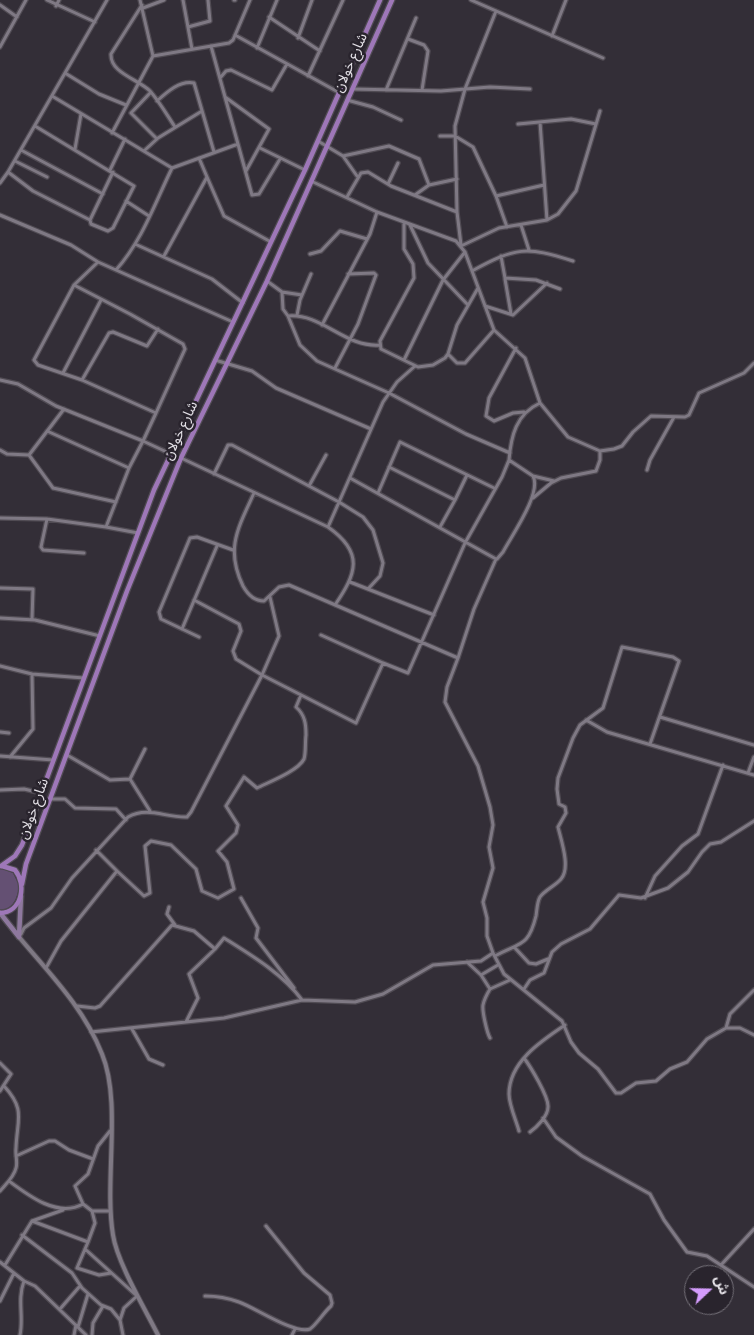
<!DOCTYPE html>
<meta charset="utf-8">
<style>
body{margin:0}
#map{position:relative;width:754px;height:1335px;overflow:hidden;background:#332e37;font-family:"Source Serif 4","Noto Sans Arabic",serif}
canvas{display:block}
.north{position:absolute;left:684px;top:1265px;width:50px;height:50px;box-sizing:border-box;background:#29242d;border:1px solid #747078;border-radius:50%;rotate:69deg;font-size:14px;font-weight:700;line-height:20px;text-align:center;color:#e5e2e8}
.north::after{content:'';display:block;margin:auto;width:18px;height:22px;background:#d49cfc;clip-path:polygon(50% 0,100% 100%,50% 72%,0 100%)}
</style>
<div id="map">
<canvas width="754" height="1335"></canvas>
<div class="north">ش</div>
</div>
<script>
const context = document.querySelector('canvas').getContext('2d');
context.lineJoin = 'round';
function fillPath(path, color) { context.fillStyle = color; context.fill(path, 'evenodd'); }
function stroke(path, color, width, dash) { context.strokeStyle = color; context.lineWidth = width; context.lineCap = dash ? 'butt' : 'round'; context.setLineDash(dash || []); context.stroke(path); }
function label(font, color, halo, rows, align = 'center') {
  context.font = font + ' "Source Serif 4","Noto Sans Arabic",serif'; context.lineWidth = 5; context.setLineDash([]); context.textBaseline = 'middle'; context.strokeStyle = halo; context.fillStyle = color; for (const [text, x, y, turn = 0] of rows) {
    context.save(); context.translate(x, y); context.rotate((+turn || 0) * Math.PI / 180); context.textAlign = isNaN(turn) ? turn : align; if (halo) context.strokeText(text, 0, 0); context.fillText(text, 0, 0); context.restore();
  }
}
const green = new Path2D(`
 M0,868L13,873L19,885C18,897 13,910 0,910Z`);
const minor = new Path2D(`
 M47,0L95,22
 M183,0L192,49
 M234,0H235
 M471,0L603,58
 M0,5L17,17
 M142,5L111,54C110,73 138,79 150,91C159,101 167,115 175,127
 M56,6L59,0
 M143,8L164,0
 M269,17L320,51
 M188,27L210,21L208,0
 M235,35L338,92
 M552,36L566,0
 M298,38L312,0
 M408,39L424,45L428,51L422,90
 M211,46L252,195L259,194L280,159
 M0,47L26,0
 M257,48L277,0
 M153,56L229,43L233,40L250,0
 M65,73L99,94L126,105
 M308,76L343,0
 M220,78L226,71L231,70L272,90L287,64
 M352,89L441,91L490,87L530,89
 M386,90L416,18
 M151,92L131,113L157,139
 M52,96L172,168
 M225,97L269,129L246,171
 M347,100L373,107L401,120
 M157,101C167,92 180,80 194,83L214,152
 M540,122L547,220
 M518,124L571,119L596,124
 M35,126L134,186L113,228L108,231L91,224L90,220L113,172
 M112,133L153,56L140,0
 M440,136H455L473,147L496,196L507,227
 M318,141L343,156L357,176
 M260,148L305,170
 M75,149L81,114
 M21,150L103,194
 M145,150L158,138L202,111
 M343,156L389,146L419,159L429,185
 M15,161L47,177
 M110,170L125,139
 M8,172L33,191L90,220
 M207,177L224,216L271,242
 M311,181L377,212L456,241L465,252L494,330L525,358L540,403L568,437L600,451L614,449L622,446L633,432L651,416L685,417L689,415L699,393L744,373L754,363
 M0,183L8,172L107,0
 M388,184L398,163
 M415,195L429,185L457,179
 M496,196L544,185
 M347,197L361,173L368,172L391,186L457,212
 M126,201L149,216
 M0,215L71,245L98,262L233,322
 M404,222V249L413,264L414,278L380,341L381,349L418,367L433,365L445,358L448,354L457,325L478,288
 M410,225L428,263L468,305
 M521,225L529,250
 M135,244L212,279L243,303
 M461,245L457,212L455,126L465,89L496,11
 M461,246L499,228L547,220L558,214L576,191L600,111
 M310,254L321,251L340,231L367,239
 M164,256L207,177L199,158
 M501,256L505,278L536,280L560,289
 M98,262L74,285L130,314L183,344L185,349L156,413
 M116,270C142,241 155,203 172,168L238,144
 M472,271C516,247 526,246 573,261
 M505,279L511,314
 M267,281L282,292L283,309L288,316C322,313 345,348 380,345
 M74,285L34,360L38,365L82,380
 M282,292L302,295
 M485,306L513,315L547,283
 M297,315L300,300L311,274
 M288,316L300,345L317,361L389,393L466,434L510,453
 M322,325L370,234L377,212
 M158,329L147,346L113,332L109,333L82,380L156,413L143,441L171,454
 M516,348L489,398L486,416L494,421L513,413L524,412
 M448,354L457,363H465L494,330
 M215,360L252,371L276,388L371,429
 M404,360L443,280L465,252
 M335,368L358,324L376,275L374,273L348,274
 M63,373L101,300
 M0,380L18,384L56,406L143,441L129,468L47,431
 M0,450L7,454L29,455L64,409
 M29,455L53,488L116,502
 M181,458L328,527C365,553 356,574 335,605
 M509,460C511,436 516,414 540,403
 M389,467L455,500L440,527
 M129,468L106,527L138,533
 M647,470L650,460L674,417
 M214,474L228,445H232L339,502L363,517L373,530L383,563L380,576L368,589
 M533,476L554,481
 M309,486L326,455
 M254,493C238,528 225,549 243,586C248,595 255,601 264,601L279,587L289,585L458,658L474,609L496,559L350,478
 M378,493L400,442L494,488
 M533,498L551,483L561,478L596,471L600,460V451
 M455,500L467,475
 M0,518L47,519L106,527
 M47,519L41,547L43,550L84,553
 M328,527L383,402L397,382L415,366
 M350,582L434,615
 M0,588L33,589L32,619
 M194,600L239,624L241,631L233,651L236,659L262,675L356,723L383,663L321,635
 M0,618L35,620L100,636
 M182,629L217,546
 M199,637L161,619L159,612L190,538L197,537L233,550
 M458,658L447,687L445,702L478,766L490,807L493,825L489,847L493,868L483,902L487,918V936L493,953
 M383,663L408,673L465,543L502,477L509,460L533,476C542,493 512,535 503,552L497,559
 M0,666L32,674
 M660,717L754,745
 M586,720L607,732L754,775
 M0,732L9,733
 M145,749L130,779L150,811
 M67,755L110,780L130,779
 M0,756L53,760
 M10,757L33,729L32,674L84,678
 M748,773L754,757
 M0,790L24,789L41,793
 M50,799H65L75,808L116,809L126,820
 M117,871L144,896L150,893L145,846L151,841L171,845L196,869L202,891L218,898L234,889L227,862L218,851L236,833L238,825L226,806L244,777L257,788C269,782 298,771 304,759C306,753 305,742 306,735C306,724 305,715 296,707L301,695
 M241,898L258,928L256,938L294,988
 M645,898L655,876L682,846L698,834L723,765
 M169,907L167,914L175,925
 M21,934L24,928L51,908L72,878L128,817C148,806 166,818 187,817L191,812L262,675L279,636L270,597
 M515,948L529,963L536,964L548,959
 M215,949L224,938C251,955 283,974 302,1000
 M495,956C520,942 528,948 536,916C537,910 537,902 540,897C545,890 555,886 561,879C571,868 561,840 558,827L566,813L565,807L559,804L557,789L558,778L573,738L580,725L603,708L622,647L673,657L679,661L650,744
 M467,962L481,975L490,989
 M46,968L61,941L117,871L96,850
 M481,975L498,965
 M524,989L530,980L544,973L552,952L561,944L590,929L619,895L641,898L668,888L688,872L702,852L710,844L721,842L754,821
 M77,1006L95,1008L100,1006L172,925L194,931L215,949L189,974L198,998L186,1022
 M726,1028L730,1014L754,990
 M132,1029L149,1059L163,1065
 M91,1032L224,1018L302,1000L355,1002L383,994L433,965L481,961L493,953L504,974L562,1021L571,1042L579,1053L598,1069L616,1093H621L636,1083L656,1081L670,1069L687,1062L707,1039L726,1028H740L754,1035
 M490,1038C487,1033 482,1011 483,1005C484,1000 487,994 490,989L510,980
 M524,1058C530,1066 549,1097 548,1107C548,1116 537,1127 530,1132
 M0,1063L11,1074L0,1091
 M543,1118L556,1137L582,1156L650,1194L664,1220L687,1252L707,1256L754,1287
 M519,1131C516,1120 509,1105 509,1094C509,1062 541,1041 565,1025
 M16,1156L49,1141H55L69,1150L93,1159
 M9,1181C29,1196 58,1218 83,1204L92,1211H110
 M0,1191C6,1184 14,1177 16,1168C18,1162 15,1155 16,1148C17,1119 26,1110 4,1086
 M83,1204L75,1186L88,1174L98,1146L110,1131
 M32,1221L88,1242L95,1223L92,1211
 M22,1235L72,1273L82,1288L101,1305L111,1309L120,1320L123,1335
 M88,1242L77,1268L99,1275L111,1273
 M85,1249L137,1296
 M0,1262L24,1281C17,1300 24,1317 20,1335
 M5,1265L32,1221L63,1210
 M721,1265L754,1229
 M24,1281L35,1286L86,1335
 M205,1296C217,1296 228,1298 239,1302C254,1307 295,1335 310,1329C317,1324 324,1312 331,1306L332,1303L330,1295L304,1273L266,1226
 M0,1301L14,1273
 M60,1309L80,1286
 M120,1320L124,1308L137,1296
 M78,1327L88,1294
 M74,1335L76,1325
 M92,1335L93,1323L103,1306
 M292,1335L295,1329`);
const tertiary = new Path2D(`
 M19,937C50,974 84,1008 102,1054C122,1102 104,1181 113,1235C117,1262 145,1309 158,1335`);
const secondary = new Path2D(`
 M0,913L19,937
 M19,937L21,896`);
const primary = new Path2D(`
 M1,866L15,856L22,845L154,490L305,170L380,0
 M22,884L26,864L127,591L181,458L267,281L392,0
 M0,913C22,912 27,885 15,870L2,866`);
const streetNames = [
 ["شارع خولان",351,63,-66],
 ["شارع خولان",181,431,-65],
 ["شارع خولان",34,809,-70]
];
fillPath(green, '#645073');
stroke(minor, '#504b53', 5.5);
stroke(tertiary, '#504b53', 6);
stroke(secondary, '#504b53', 7);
stroke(primary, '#504b53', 7);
stroke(minor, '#7f7984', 3);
stroke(tertiary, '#7f7984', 4);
stroke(secondary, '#8e789e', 4.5);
stroke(primary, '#9e77b8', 4.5);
label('14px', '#e5e2e8', '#29242d', streetNames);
</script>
